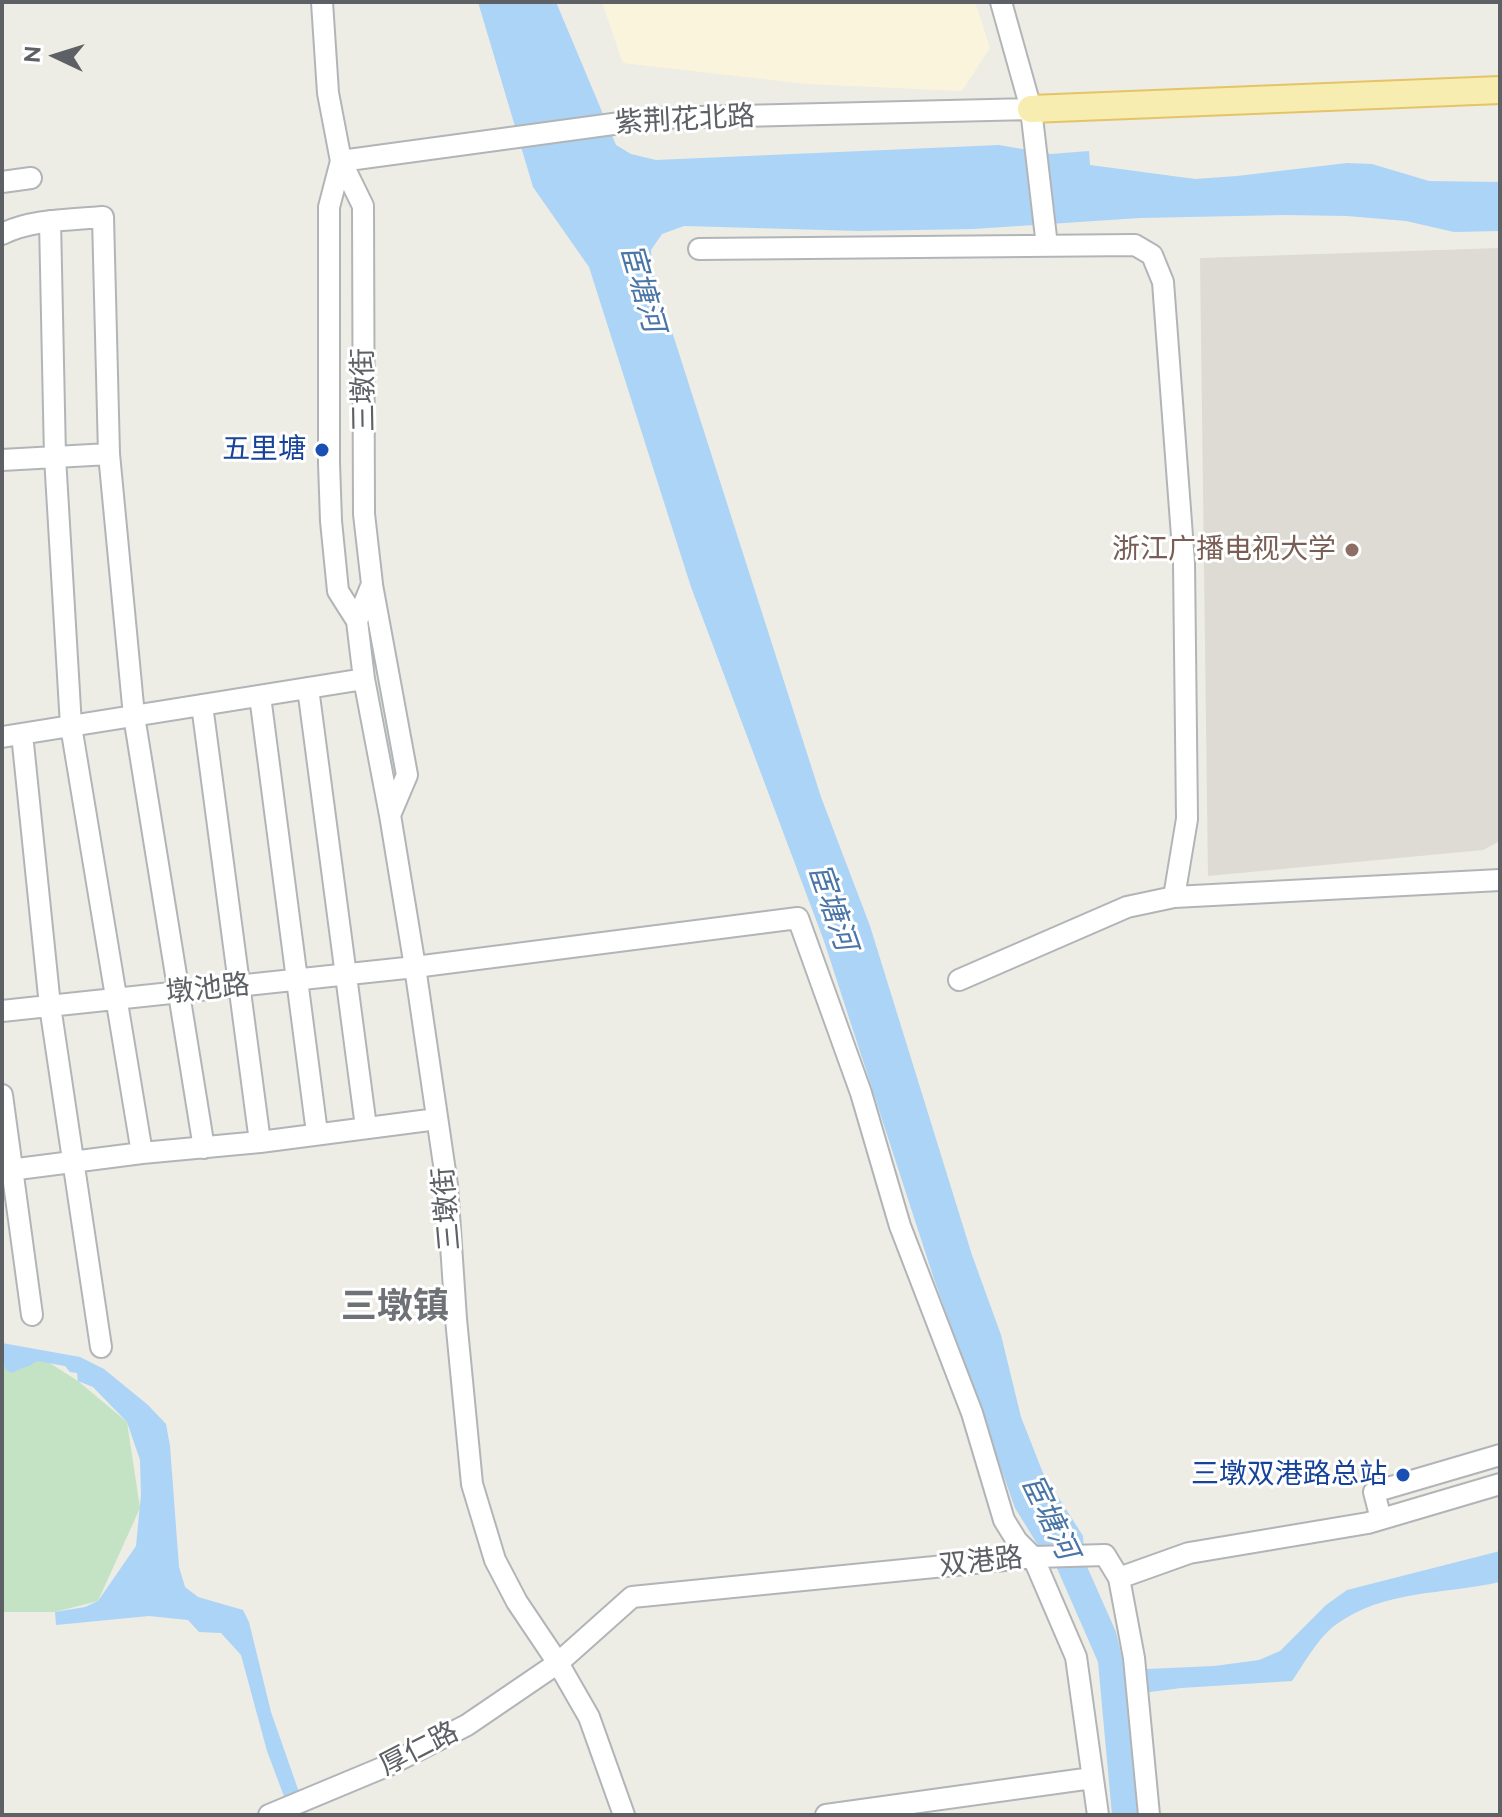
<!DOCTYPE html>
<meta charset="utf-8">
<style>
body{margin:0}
#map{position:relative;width:1502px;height:1817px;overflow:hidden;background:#edece5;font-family:Raleway,sans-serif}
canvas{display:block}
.frame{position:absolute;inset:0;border:4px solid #5d6064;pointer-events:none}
.north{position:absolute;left:16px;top:16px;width:80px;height:80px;-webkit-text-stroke:6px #fff;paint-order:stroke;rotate:274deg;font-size:22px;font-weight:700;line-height:32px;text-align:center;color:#5d6064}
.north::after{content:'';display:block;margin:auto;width:28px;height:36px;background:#5d6064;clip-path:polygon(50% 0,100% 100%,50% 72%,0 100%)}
</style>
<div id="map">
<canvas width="1502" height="1817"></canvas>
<div class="frame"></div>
<div class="north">N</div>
</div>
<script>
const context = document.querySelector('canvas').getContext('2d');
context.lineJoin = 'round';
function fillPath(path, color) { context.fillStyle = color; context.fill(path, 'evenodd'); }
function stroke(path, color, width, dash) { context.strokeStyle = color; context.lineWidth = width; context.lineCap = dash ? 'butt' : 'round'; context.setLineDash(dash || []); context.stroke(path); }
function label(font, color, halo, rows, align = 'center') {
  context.font = font + ' Raleway,"Noto Sans SC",sans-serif'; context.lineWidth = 6; context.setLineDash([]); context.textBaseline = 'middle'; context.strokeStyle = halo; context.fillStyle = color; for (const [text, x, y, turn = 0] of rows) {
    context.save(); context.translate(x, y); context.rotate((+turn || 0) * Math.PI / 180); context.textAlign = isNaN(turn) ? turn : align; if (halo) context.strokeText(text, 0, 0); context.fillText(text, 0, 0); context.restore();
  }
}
const commercial = new Path2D(`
 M602,2H975L990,48L962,91L806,84L623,63Z`);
const education = new Path2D(`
 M1500,248V841L1483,850L1208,876L1200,258Z`);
const green = new Path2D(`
 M2,1353L48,1362L78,1381L127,1422L140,1508L98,1601L55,1612H2Z`);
const water = new Path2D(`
 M478,2H556L616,145L631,154L656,160L999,145L1051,154L1089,151L1090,165L1195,179L1237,176L1347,163L1372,164L1429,181L1500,182V231L1454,232L1406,221L1347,216L1286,215L1140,218L973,229L860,231L684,226L662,234L651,250L652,269L821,797L870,926L972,1255L1001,1335L1021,1417L1043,1473L1083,1536L1085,1562L1116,1632L1125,1670L1214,1666L1259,1660L1280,1651L1326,1605L1347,1590L1500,1551V1582C1442,1595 1384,1589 1334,1626C1317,1639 1304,1664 1292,1681L1181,1688L1127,1695L1138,1815H1112L1098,1662L1056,1566L1039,1547L1015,1508L934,1279L824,941L691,587L589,267L533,187Z
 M2,1343L80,1357L104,1369L148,1405L166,1424L170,1446L179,1567L185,1587L198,1597L243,1610L249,1622L271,1712L307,1815H291L267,1751L241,1655L221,1633L199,1632L188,1620L149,1616L56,1625L55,1612L85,1607L98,1601L136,1546L141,1494L140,1460L127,1422L93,1387L78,1381L77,1373L70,1372L65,1366L37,1361C28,1368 20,1368 12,1373L6,1370L2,1360Z`);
const minor = new Path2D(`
 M322,2L328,93L341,161L363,206L364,514L372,584L357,621
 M1001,2L1031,109L1047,246
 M341,161L329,207V463L331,521L338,591L357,621L364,679L390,815L415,967L447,1185L456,1319L472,1484L495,1560L517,1602L558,1663L589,1717L624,1815
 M341,161L657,118L1031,109
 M2,182L31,178
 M50,221L55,457L71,726L142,1153
 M2,234C33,219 70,220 103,217L109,454L134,716L204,1148
 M699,249L1135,245L1152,255L1163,282L1184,563L1187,819L1174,897
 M2,460L109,454
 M372,585L407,775L390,815
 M308,688L366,1127
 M260,696L317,1133
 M202,705L260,1142
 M22,734L50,1006L101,1347
 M2,737L364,679
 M959,980L1127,907L1174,897L1500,880
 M2,1011L415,967L798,918L861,1093L900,1226L972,1413L1004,1520L1017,1541L1033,1557L1076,1657L1098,1815
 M2,1095L32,1315
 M2,1171L142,1153L260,1142L437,1119
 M1381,1519L1374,1492L1500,1455
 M1119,1578L1134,1658L1149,1815
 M269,1815L389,1765L467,1725L558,1663L632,1597L1035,1557L1105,1555L1119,1578L1189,1553L1368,1523L1500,1484
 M826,1815L1092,1778`);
const major = new Path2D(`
 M1031,109L1500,90`);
const markers = [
 [322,450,8,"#1a4fb4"],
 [1352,550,8,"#8d6e63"],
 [1403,1475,8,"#1a4fb4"]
];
const streetNames = [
 ["紫荆花北路",685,120,-3],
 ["三墩街",364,390,-91],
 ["墩池路",208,989,-6],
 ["三墩街",447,1209,-95],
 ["双港路",981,1562,-6],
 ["厚仁路",419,1749,-27]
];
const transitNames = [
 ["五里塘",306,450],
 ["三墩双港路总站",1387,1475]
];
const educationNames = [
 ["浙江广播电视大学",1336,550]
];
const waterNames = [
 ["宦塘河",642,288,74],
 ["宦塘河",832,907,71],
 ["宦塘河",1049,1517,64]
];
const districtNames = [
 ["三墩镇",395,1307]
];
fillPath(commercial, '#fbf4dd');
fillPath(education, '#dddbd3');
fillPath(green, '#c4e3c4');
fillPath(water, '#acd4f7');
stroke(minor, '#b2b5b8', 24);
stroke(major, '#e4c467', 30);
stroke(minor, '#fff', 20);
stroke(major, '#f7edb0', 26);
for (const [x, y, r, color] of markers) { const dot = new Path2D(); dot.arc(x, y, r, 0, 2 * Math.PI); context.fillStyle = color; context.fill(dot); stroke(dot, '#fff', 3); }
label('28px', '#5d6064', '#fff', streetNames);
label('28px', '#164399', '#fff', transitNames, 'right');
label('28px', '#785e54', '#fff', educationNames, 'right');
label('italic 30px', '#4a75a7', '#fff', waterNames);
label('bold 36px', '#6e7176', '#fff', districtNames);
</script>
